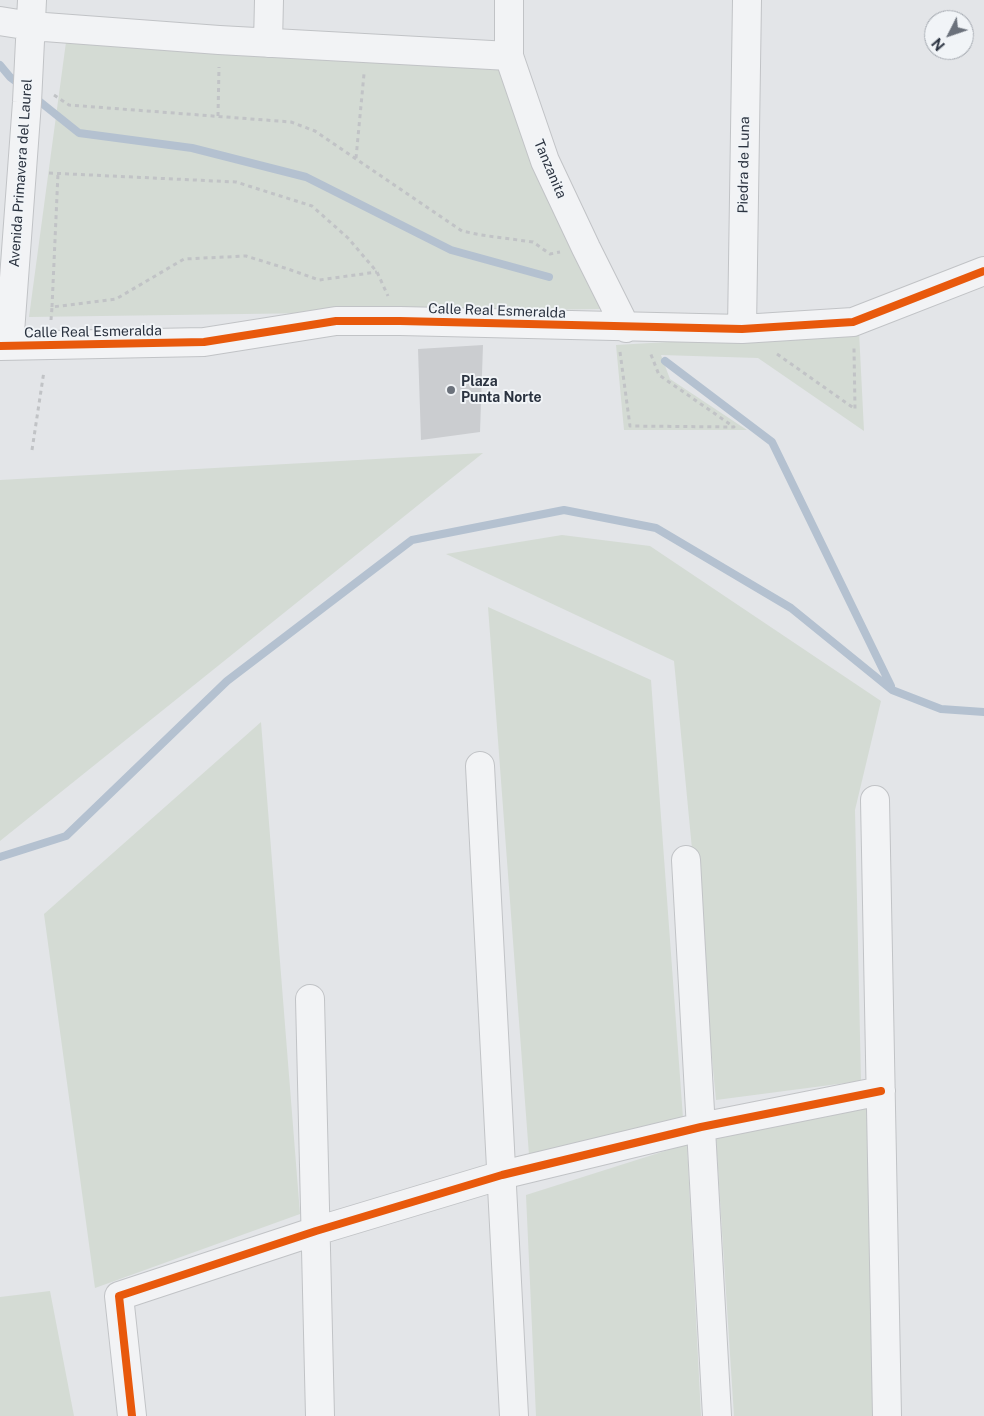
<!DOCTYPE html>
<style>
body{margin:0}
#map{position:relative;width:984px;height:1416px;overflow:hidden;background:#e3e5e8;font-family:"Public Sans",sans-serif}
canvas{display:block}
.north{position:absolute;left:924px;top:10px;width:50px;height:50px;box-sizing:border-box;background:#f1f4f7;border:1px solid #a2a7ae;border-radius:50%;rotate:229deg;font-size:14px;font-weight:700;line-height:20px;text-align:center;color:#2b3340}
.north::after{content:'';display:block;margin:auto;width:18px;height:22px;background:#6b717b;clip-path:polygon(50% 0,100% 100%,50% 72%,0 100%)}
</style>
<div id="map">
<canvas width="984" height="1416"></canvas>
<div class="north">N</div>
</div>
<script>
const context = document.querySelector('canvas').getContext('2d');
context.lineJoin = 'round';
function fillPath(path, color) { context.fillStyle = color; context.fill(path, 'evenodd'); }
function stroke(path, color, width, dash) { context.strokeStyle = color; context.lineWidth = width; context.lineCap = dash ? 'butt' : 'round'; context.setLineDash(dash || []); context.stroke(path); }
function label(font, color, halo, rows, align = 'center') {
  context.font = font + ' "Public Sans",sans-serif'; context.lineWidth = 4; context.setLineDash([]); context.textBaseline = 'middle'; context.strokeStyle = halo; context.fillStyle = color; for (const [text, x, y, turn = 0] of rows) {
    context.save(); context.translate(x, y); context.rotate((+turn || 0) * Math.PI / 180); context.textAlign = isNaN(turn) ? turn : align; if (halo) context.strokeText(text, 0, 0); context.fillText(text, 0, 0); context.restore();
  }
}
const green = new Path2D(`
 M66,42L502,66L604,309L29,317Z
 M859,331L864,431L758,358L661,355L670,379L747,430H624L616,345Z
 M483,453L0,841V480Z
 M562,535L650,546L881,701L855,810L861,1081L716,1100L674,661L446,554Z
 M488,607L651,680L683,1118L529,1155Z
 M261,722L300,1214L95,1288L44,914Z
 M867,1103L873,1416H734L716,1138Z
 M687,1144L701,1416H536L526,1195Z
 M50,1291L74,1416H0V1297Z`);
const stream = new Path2D(`
 M0,65L10,77L22,86
 M34,97L79,133L192,148L306,177L451,250L549,277
 M665,361L772,442L891,686
 M0,857L66,836L227,681L412,540L564,510L656,528L791,608L892,690L941,709L984,712`);
const building = new Path2D(`
 M483,345L480,432L421,440L418,349Z`);
const path = new Path2D(`
 M54,95L69,105L291,122L315,131L462,231L481,235L533,242L550,254L560,252
 M218,116L219,67
 M356,158L364,74
 M49,173L236,182L312,206L348,238L377,272L388,296
 M52,307L58,173
 M51,320L52,307L116,299L184,259L246,256L288,269L319,280L377,272
 M620,352L630,426L734,427L659,375L650,352
 M777,354L855,409L854,348
 M32,450L44,371`);
const minor = new Path2D(`
 M509,0V56L545,161L586,248L626,328
 M0,21L31,26L219,40L509,56
 M268,43L269,0
 M742,329L747,0
 M0,346L204,342L336,321H400L742,329L853,322L984,271
 M9,346L27,102L32,0
 M480,766L514,1416
 M875,800L887,1416
 M686,860L717,1416
 M310,999L320,1416
 M132,1416L119,1296L316,1231L502,1175L701,1127L881,1091`);
const cycleway = new Path2D(`
 M0,346L204,342L336,321H400L742,329L853,322L984,271
 M132,1416L119,1296L316,1231L502,1175L701,1127L881,1091`);
const markers = [
 [451,390,5,"#6b717b"]
];
const streetNames = [
 ["Piedra de Luna",744,165,-89],
 ["Tanzanita",550,169,67],
 ["Avenida Primavera del Laurel",21,173,-86],
 ["Calle Real Esmeralda",497,311,2],
 ["Calle Real Esmeralda",93,332,-1]
];
const poiNames = [
 ["Plaza",461,382],
 ["Punta Norte",461,398]
];
fillPath(green, '#d4dbd4');
stroke(stream, '#b4c1d0', 8);
fillPath(building, '#cbcdd0');
stroke(minor, '#c1c3c6', 30);
stroke(path, '#c1c3c6', 3, [4, 4]);
stroke(minor, '#f2f3f5', 28);
stroke(cycleway, '#e8590c', 8);
for (const [x, y, r, color] of markers) { const dot = new Path2D(); dot.arc(x, y, r, 0, 2 * Math.PI); context.fillStyle = color; context.fill(dot); stroke(dot, '#f1f4f7', 2); }
label('14px', '#2b3340', '#f1f4f7', streetNames);
label('bold 14px', '#2b3340', '#f1f4f7', poiNames, 'left');
</script>
